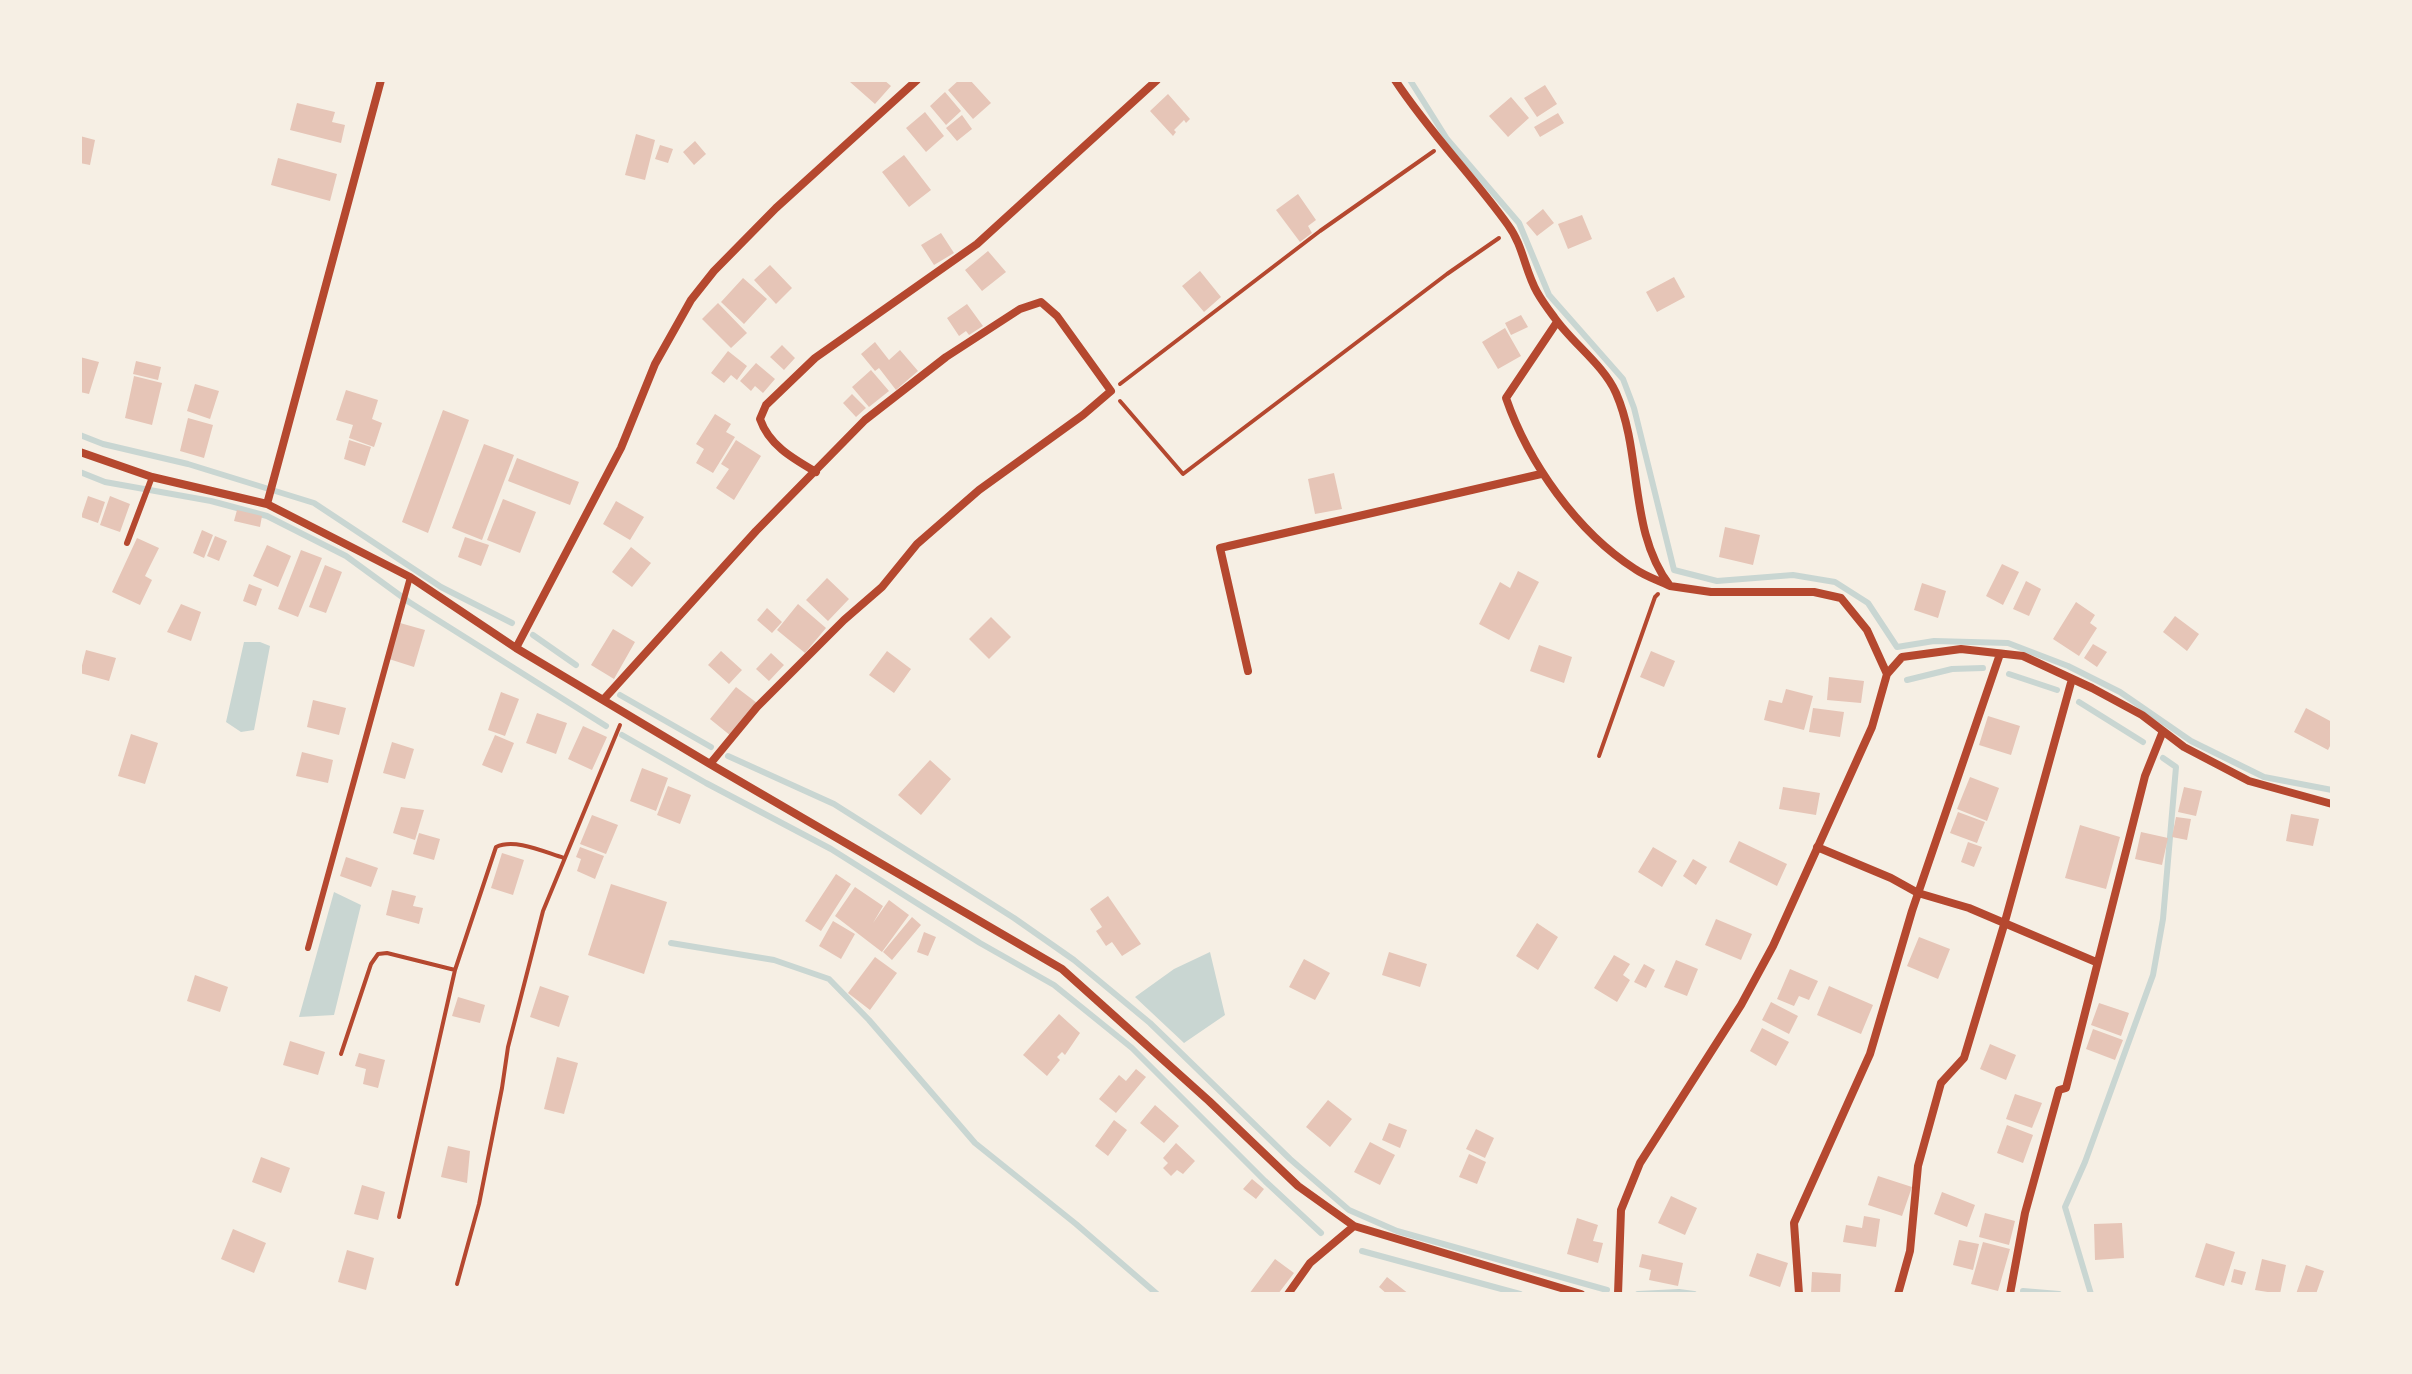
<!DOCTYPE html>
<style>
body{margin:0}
#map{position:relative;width:2412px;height:1374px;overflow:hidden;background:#f6efe4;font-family:"Noto Sans",sans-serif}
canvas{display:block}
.frame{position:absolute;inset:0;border:82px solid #f6efe4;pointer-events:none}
</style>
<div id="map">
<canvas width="2412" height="1374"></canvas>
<div class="frame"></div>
</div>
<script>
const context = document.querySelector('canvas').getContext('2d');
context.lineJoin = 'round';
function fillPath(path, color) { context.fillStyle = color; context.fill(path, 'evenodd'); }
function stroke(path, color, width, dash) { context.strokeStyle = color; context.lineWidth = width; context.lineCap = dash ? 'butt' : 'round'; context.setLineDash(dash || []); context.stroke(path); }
const water = new Path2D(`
 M244,642H260L270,646L254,730L241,732L226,722Z
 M334,892L361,905L334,1015L299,1017Z
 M1210,952L1225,1015L1184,1043L1135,997L1174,969Z`);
const stream = new Path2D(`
 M1410,80L1447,139L1519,223L1549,295L1623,379L1634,408L1674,570L1717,581L1793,575L1835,582L1868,603L1897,647L1934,641L2008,643L2068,666L2120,692L2191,741L2264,777L2332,790
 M80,435L103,444L188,464L314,503L441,587L512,623
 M80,472L105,482L211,501L267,516L346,556L409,602L606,726
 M533,635L576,665
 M2009,674L2057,690
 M1907,680L1952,669L1983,668
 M620,695L711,747
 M2079,702L2143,742
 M622,735L706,783L831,849L980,943L1054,985L1132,1048L1265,1181L1321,1233
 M728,756L834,804L1014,918L1074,960L1150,1023L1290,1159L1349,1210L1397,1231L1607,1290
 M671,943L774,960L829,979L869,1020L975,1143L1076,1224L1157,1294
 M1362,1251L1520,1294
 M2023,1291L2059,1294
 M1638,1294L1679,1292L1694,1294
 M2091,1294L2065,1207L2085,1162L2153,975L2163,919L2176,767L2163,758`);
const building = new Path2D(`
 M852,80H884L891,86L875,104L850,82Z
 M959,80H970L991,103L973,119L948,90Z
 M1545,85L1557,104L1537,117L1524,98Z
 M945,92L961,111L946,125L930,106Z
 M1168,94L1190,119L1186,123L1184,120L1174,130L1176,132L1173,136L1150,111Z
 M1511,97L1529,118L1508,137L1489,116Z
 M297,103L335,112L332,122L345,125L341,143L290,130Z
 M925,112L944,136L926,152L906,128Z
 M1558,113L1564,123L1540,137L1534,127Z
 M962,115L972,129L957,141L946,128Z
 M636,134L655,140L645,180L625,175Z
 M80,136L95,140L90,165L80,163Z
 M695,141L706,154L694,165L683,152Z
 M660,145L673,149L668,163L655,159Z
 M904,155L931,190L909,207L882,172Z
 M278,158L337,174L330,201L271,185Z
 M1298,194L1316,220L1308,226L1312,233L1300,242L1276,210Z
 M1543,209L1554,223L1537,236L1526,223Z
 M1582,215L1592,239L1568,249L1558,224Z
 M941,233L954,253L934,265L921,245Z
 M988,251L1006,272L982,291L965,270Z
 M770,265L792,288L776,304L754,280Z
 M1200,271L1221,297L1204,312L1182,286Z
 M1674,277L1685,297L1657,312L1646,292Z
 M743,278L767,299L744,324L721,302Z
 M718,303L747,333L731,348L702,319Z
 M967,304L983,326L969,335L966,331L959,336L947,318Z
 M1521,315L1528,327L1511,335L1505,323Z
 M1505,328L1521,356L1498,369L1482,342Z
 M875,342L889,360L900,350L918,371L896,390L879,368L875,371L861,354Z
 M782,345L795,358L784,370L770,357Z
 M728,351L747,366L737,380L731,375L724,383L711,373Z
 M80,357L99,362L89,394L80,392Z
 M136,361L161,367L158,380L133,374Z
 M756,363L775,379L763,393L755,386L751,391L740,381Z
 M871,370L889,391L869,407L852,387Z
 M134,376L162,383L152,425L125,418Z
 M195,384L219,391L210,419L187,411Z
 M346,390L378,400L372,419L382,423L374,447L349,438L353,425L336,420Z
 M852,394L866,408L856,417L843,403Z
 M443,410L469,420L428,533L402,522Z
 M715,414L731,424L726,432L735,437L713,473L696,463L704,449L696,444Z
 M188,418L213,425L204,458L180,451Z
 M349,440L371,447L365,466L344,459Z
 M736,440L761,456L734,500L716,488L729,469L721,464Z
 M484,444L514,455L482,540L452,528Z
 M517,458L579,482L570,505L508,481Z
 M1334,473L1342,509L1315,514L1308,479Z
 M88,496L105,502L98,523L81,517Z
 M110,496L130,504L120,532L100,525Z
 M503,499L536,512L520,553L487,540Z
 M616,501L644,517L630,540L603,524Z
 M237,510L262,516L260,527L234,521Z
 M1725,527L1760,535L1753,565L1719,557Z
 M202,530L213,535L204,558L193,553Z
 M215,536L227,541L219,561L207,556Z
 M465,537L489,545L481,566L458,557Z
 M137,538L159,548L145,576L152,580L140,605L112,592Z
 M267,545L291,556L278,587L253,576Z
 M631,547L651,563L632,587L612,572Z
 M301,550L322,558L298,617L278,609Z
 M2002,564L2019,572L2003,605L1986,596Z
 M325,565L342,572L326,613L309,607Z
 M1518,571L1539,582L1509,640L1479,624L1500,582L1510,588Z
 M827,578L849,599L828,621L806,600Z
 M2026,581L2041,589L2029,616L2013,609Z
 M1922,583L1946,591L1938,618L1914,610Z
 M249,584L262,589L256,606L243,601Z
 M2076,602L2095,615L2090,623L2097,628L2079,656L2053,639Z
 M181,604L201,612L191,641L167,632Z
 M798,604L826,628L805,653L777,630Z
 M767,608L782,622L772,633L757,620Z
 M2175,616L2199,634L2187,651L2163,632Z
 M991,617L1011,637L989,659L969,639Z
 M400,623L425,630L414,667L389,659Z
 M613,629L635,642L614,679L591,665Z
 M2093,644L2107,652L2097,667L2084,658Z
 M1539,645L1572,657L1564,683L1530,671Z
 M86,650L116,658L109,681L80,673Z
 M721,651L742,670L729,684L708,665Z
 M887,651L911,669L894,693L869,675Z
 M1651,651L1675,661L1664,687L1640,677Z
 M771,653L784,665L769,681L756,669Z
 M1829,677L1864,681L1861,703L1827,700Z
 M736,687L757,703L731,736L710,719Z
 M1786,689L1813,696L1804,730L1764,720L1769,700L1782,703Z
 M501,692L519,699L505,736L488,730Z
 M313,700L346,708L339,735L307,727Z
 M1813,708L1844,712L1840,737L1809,732Z
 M2306,708L2332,722V742L2328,750L2294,732Z
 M537,713L567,723L556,754L526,743Z
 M1988,716L2020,726L2011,755L1979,745Z
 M583,726L607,737L592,770L568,759Z
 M131,734L158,743L145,784L118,776Z
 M495,735L514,743L502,773L482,765Z
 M392,742L414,749L405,779L383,773Z
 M302,752L333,760L328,783L296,776Z
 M930,760L951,779L921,815L898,795Z
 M642,768L668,778L656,811L630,801Z
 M1970,777L1999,788L1987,821L1957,809Z
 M668,786L691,795L680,824L657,815Z
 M1783,787L1820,793L1816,815L1779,809Z
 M2184,787L2202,791L2196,816L2178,812Z
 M401,807L424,810L415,840L393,833Z
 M1958,812L1985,822L1977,843L1950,833Z
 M2291,814L2319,819L2313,846L2286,841Z
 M592,815L618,825L606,854L580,844Z
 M2176,817L2191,819L2187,840L2172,837Z
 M2080,825L2120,837L2106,889L2065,878Z
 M2141,832L2168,838L2162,865L2135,859Z
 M419,833L440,839L434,860L413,854Z
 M1739,841L1787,864L1777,886L1729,862Z
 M1968,842L1982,847L1974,867L1961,862Z
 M580,847L604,856L595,879L577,871L581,859L576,857Z
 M1653,847L1677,861L1662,887L1638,872Z
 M502,853L524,860L513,895L491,888Z
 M346,857L378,868L371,887L340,876Z
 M1693,859L1707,867L1696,885L1683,876Z
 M836,874L851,884L821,931L805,921Z
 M611,884L667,902L644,974L588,955Z
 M855,887L883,906L873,923L889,900L909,915L882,952L835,916Z
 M392,890L416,896L413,906L423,908L419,924L386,915Z
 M1108,896L1141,944L1122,956L1112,942L1106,946L1096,931L1102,927L1090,909Z
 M912,917L921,925L892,960L883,952Z
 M1716,919L1752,934L1741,960L1705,945Z
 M833,921L855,934L841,959L819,946Z
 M1537,923L1558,937L1538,970L1516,956Z
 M924,932L936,937L928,956L917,952Z
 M1919,937L1950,949L1938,979L1907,966Z
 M1389,952L1427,964L1420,987L1382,975Z
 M1614,955L1630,964L1623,975L1630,980L1617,1002L1594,988Z
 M875,957L897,973L870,1010L848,993Z
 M1304,959L1330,973L1315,1000L1289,987Z
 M1676,960L1698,969L1687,996L1664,987Z
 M1644,964L1655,970L1646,988L1634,982Z
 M1790,969L1818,981L1809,1000L1799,996L1794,1006L1777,999Z
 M195,975L228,987L220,1012L187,1001Z
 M540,986L569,996L559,1027L530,1017Z
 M1829,986L1873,1005L1861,1034L1817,1015Z
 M458,997L485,1005L480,1023L452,1016Z
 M1771,1002L1798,1016L1789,1034L1762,1020Z
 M2099,1003L2129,1013L2121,1036L2091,1025Z
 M1059,1014L1080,1033L1065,1055L1062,1052L1057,1057L1060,1060L1047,1076L1023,1055Z
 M1762,1028L1789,1042L1776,1066L1750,1051Z
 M2093,1029L2123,1040L2115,1060L2086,1049Z
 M290,1041L325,1052L318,1075L283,1065Z
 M1990,1044L2016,1055L2006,1080L1980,1069Z
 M359,1053L385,1060L378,1088L363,1084L366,1069L355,1066Z
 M557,1057L578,1063L564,1114L544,1109Z
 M1136,1069L1146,1077L1116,1113L1099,1099L1119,1075L1126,1081Z
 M2015,1094L2042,1103L2032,1128L2006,1119Z
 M1328,1100L1352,1119L1330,1147L1306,1127Z
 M1155,1105L1179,1126L1164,1143L1140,1123Z
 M1114,1120L1127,1130L1108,1156L1095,1146Z
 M1389,1123L1407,1130L1400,1148L1382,1140Z
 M2007,1125L2033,1135L2023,1163L1997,1153Z
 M1476,1129L1494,1138L1485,1158L1466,1149Z
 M1370,1142L1395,1155L1380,1185L1354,1172Z
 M1176,1143L1195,1161L1183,1174L1177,1170L1171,1176L1163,1168L1168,1163L1163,1158Z
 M448,1146L470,1151L467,1183L441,1177Z
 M1469,1154L1486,1162L1477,1184L1459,1177Z
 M261,1157L290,1168L281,1193L252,1182Z
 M1878,1176L1912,1187L1902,1216L1868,1205Z
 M1252,1179L1264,1189L1256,1199L1243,1189Z
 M362,1185L385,1192L378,1220L354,1214Z
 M1942,1192L1975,1205L1967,1227L1934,1214Z
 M1671,1196L1697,1208L1685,1235L1658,1223Z
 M1985,1213L2015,1221L2009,1245L1979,1237Z
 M1864,1216L1880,1219L1876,1247L1843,1242L1846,1225L1862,1228Z
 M1577,1218L1598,1225L1593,1241L1603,1243L1598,1263L1567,1254Z
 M2122,1223L2124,1258L2095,1260L2094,1224Z
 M233,1229L266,1243L254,1273L221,1259Z
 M1959,1240L1979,1244L1973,1270L1953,1265Z
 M1983,1242L2010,1249L1998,1291L1971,1284Z
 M2206,1243L2235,1252L2224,1286L2195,1277Z
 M347,1250L374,1258L366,1290L338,1282Z
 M1757,1253L1788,1263L1780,1287L1749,1276Z
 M1642,1254L1683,1263L1678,1286L1649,1280L1651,1270L1639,1267Z
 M1275,1259L1294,1273L1278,1294H1249Z
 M2262,1259L2286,1265L2280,1294L2255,1290Z
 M2306,1265L2324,1271L2316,1294H2296Z
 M2234,1269L2246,1272L2242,1285L2231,1282Z
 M1812,1272L1841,1274L1840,1294H1811Z
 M1387,1277L1409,1294H1387L1379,1287Z`);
const path = new Path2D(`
 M1120,384L1320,231L1434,151
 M1120,401L1183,474L1447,274L1499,238
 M1599,756L1655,597L1658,594
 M341,1054L371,964L378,954L387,953L455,970
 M399,1217L455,970L496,847C515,838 544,852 564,858
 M457,1284L479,1204L502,1088L508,1047L543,911L620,725`);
const service = new Path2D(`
 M127,543L152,477
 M308,948L410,577`);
const minor = new Path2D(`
 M1395,80C1429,132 1472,175 1508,225C1523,245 1525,271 1537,292C1542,301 1548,309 1554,317C1572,343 1603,364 1616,393C1643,455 1628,531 1670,586L1711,592H1814L1841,598L1867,630L1887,674
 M1557,322L1506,398C1528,462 1577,532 1635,569C1645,576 1657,580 1668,585
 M80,452L152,477L267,504L410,577L516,648L710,764L1062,969L1209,1101L1298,1186L1354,1226L1581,1294
 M816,472C792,458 769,445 760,419L766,405L815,358L977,244L1157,80
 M267,504L381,80
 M516,648L621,448L655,364L691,300L714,271L776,208L917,80
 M1248,671L1220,548L1541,474
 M604,699L756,531L865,420L946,357L1020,309L1041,302L1057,316L1111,391L1083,415L979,490L917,544L882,587L844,620L757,707L710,764
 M1817,847L1891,878L1918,893L1969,908L2096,962
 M1288,1294L1310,1263L1354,1226
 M1618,1294L1621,1210L1640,1163L1741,1005L1773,946L1872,727L1887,674L1902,657L1961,649L2023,656L2092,688L2142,715L2184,747L2249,781L2332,804
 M1799,1294L1794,1223L1870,1054L1912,911L2000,654
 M1898,1294L1910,1251L1918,1166L1941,1083L1964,1058L2004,925L2072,679
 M2010,1294L2025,1213L2059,1090L2066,1088L2145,776L2163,731`);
fillPath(water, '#c9d6d2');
stroke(stream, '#c9d6d2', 6);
fillPath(building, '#e6c5b7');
stroke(path, '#b5482f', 4);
stroke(service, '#b5482f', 6);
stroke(minor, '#b5482f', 8);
</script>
